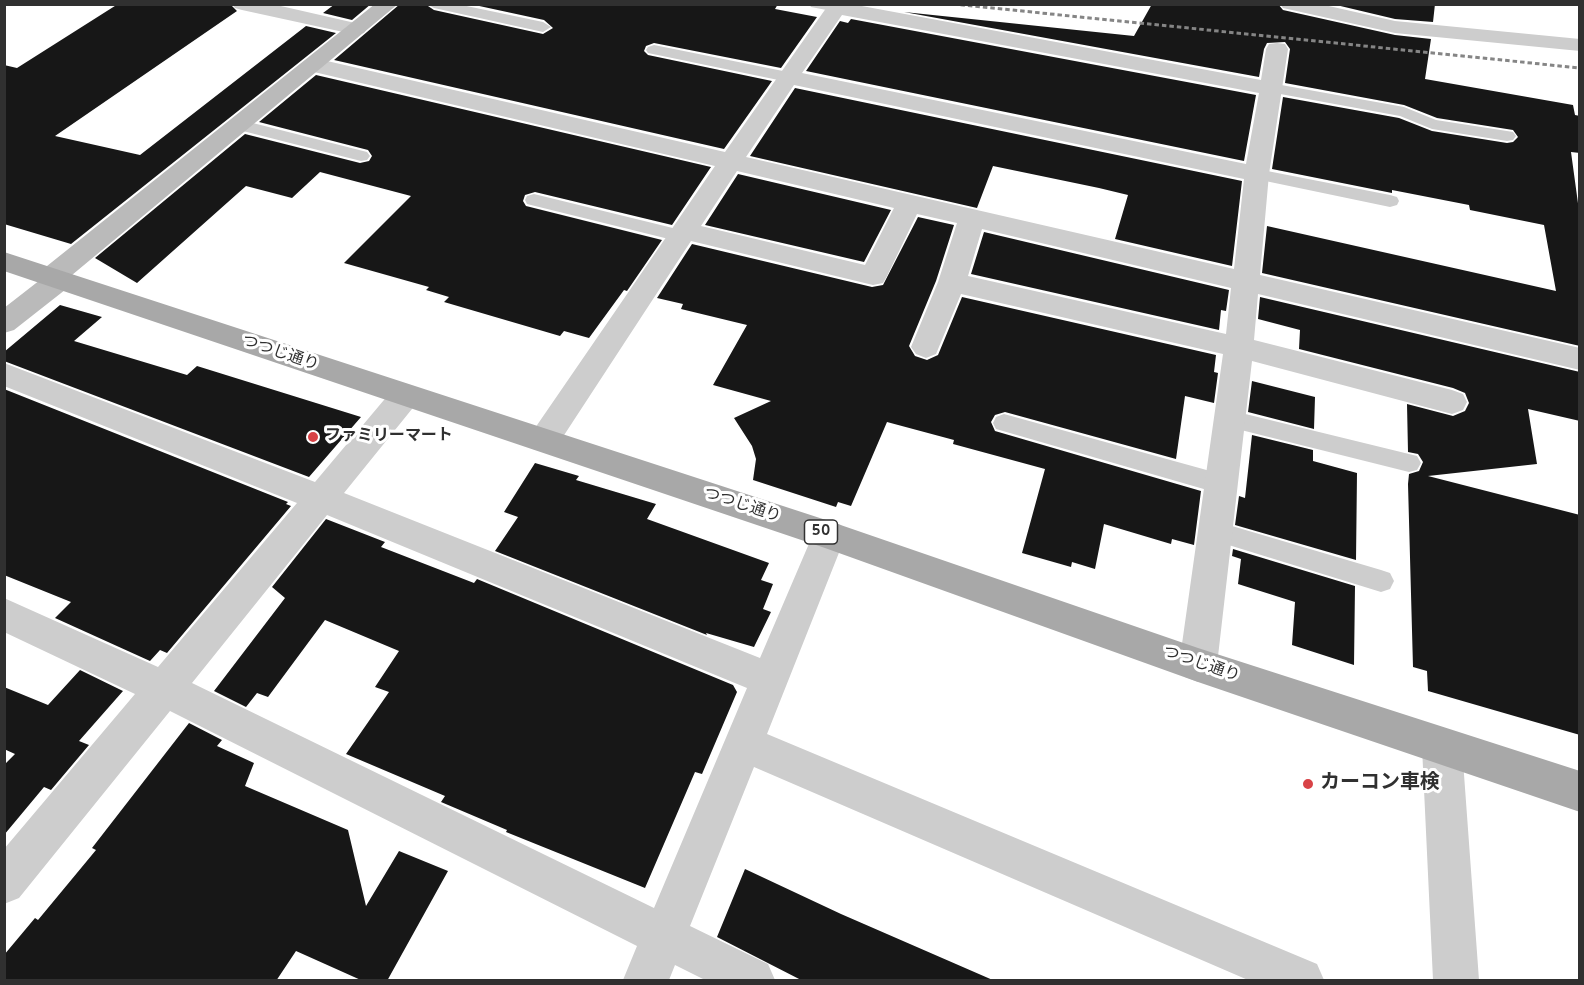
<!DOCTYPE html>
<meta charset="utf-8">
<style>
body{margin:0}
#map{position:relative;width:1584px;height:985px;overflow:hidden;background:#fff;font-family:Overpass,sans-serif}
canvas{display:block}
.frame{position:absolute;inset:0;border:6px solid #303030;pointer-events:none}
</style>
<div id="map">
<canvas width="1584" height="985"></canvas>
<div class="frame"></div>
</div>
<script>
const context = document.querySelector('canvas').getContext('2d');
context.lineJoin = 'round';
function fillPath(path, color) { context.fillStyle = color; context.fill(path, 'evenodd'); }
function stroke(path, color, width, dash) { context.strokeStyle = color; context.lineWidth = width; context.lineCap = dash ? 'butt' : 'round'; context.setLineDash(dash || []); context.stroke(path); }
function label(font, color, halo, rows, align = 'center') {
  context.font = font + ' Overpass,"Noto Sans JP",sans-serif'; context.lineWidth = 6; context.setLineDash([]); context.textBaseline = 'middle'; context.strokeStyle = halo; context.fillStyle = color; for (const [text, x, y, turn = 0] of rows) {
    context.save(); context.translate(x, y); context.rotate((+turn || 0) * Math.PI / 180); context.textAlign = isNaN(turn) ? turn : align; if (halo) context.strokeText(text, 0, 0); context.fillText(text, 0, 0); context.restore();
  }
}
const building = new Path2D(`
 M118,4H230L237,11L55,136L140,155L306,26L336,33L71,244L4,224V65L17,68Z
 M335,4H371L352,20L323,13Z
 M400,4H425L434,10L543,34L553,28L544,20L470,4H778L775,9L817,17L781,68L654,43L646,46L644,51L648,55L772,81L724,149L334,60Z
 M1152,4H1278L1283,10L1395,35L1431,39L1425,79L1573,105L1575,115L1580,116V153L1571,152L1580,218V346L1262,273L1267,226L1556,291L1544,225L1470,210L1469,205L1392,190V193L1272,169L1283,97L1399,118L1432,131L1507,143L1513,142L1518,137L1513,130L1437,118L1404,105L1285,83L1290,49L1285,42L1267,43L1264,49L1259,77L904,12L1134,36Z
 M1332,4H1435L1433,22L1395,19Z
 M851,19L1256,95L1244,161L806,71L840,21L848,23Z
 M316,75L711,167L672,225L535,192L525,195L523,201L526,206L662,240L627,291L624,290L589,338L564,331L560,336L444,302L449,297L426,290L429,287L344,263L411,196L320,172L292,198L246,186L137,283L95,258L245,134L360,163L369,161L372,156L368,150L259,122Z
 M795,88L1242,181L1232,266L1115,239L1128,195L1099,188L993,166L977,208L750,156Z
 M738,174L891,210L864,262L705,225Z
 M918,217L954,225L936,281L909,346L915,356L927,360L938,355L962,297L1216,355L1214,372L1218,373L1214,403L1185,396L1176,459L1005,412L995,415L991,422L995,431L1201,491L1194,545L1172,539L1171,544L1104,524L1095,569L1072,562L1071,567L1022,553L1045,469L953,444L954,440L887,422L851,506L838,502L836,507L753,480L756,459L752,446L734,418L771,401L713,385L747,325L681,309L683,304L657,298L692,244L872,287L883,285Z
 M984,232L1229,290L1226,311L1221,310L1219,330L971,274Z
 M1260,297L1580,372V421L1528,409L1537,464L1428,476L1580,515V735L1428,691L1427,671L1413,667L1408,484L1409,474L1419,471L1423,462L1418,454L1408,452L1407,404L1453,416L1465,411L1469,403L1465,393L1453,388L1299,349L1300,330L1258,319Z
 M60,305L102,317L74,341L187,375L197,366L361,417L309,477L4,361V352Z
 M1252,381L1315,397L1314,429L1248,412Z
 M4,389L288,502L286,504L291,506L167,653L160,650L150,661L55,618L71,602L4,575Z
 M1252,435L1313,450V461L1357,473L1356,560L1235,525L1239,496L1245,498Z
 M535,463L579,476L576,480L656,504L647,519L769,563L761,580L773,584L763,609L771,612L754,647L706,633L707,635L495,551L518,517L504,512Z
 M326,519L385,542L381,547L474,583L477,579L733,685L737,692L702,774L695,772L645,888L506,832L507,830L441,802L445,796L346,754L389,692L375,687L399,651L325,620L268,697L257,693L246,707L214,691L285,598L272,587Z
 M1233,549L1355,586L1354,665L1292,645L1295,602L1238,584L1241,559L1232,556Z
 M80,670L123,691L79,741L89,745L51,790L44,787L4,835V765L15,754L4,749V687L48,705Z
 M189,723L222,740L217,746L254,763L245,786L348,830L366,906L399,851L448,871L387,981H363L296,951L276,981H4V955L35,918L38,920L96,850L92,848Z
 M745,869L841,914L995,981H803L717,937Z`);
const lane = new Path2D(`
 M427,4H457L543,22L551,27L543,32L434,8Z
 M809,4H841L844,8L837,12L811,7Z
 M654,45L788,72L796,77L788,82L648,53L646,50L648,47Z
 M1270,83L1404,107L1436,120L1507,131L1513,132L1516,136L1513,140L1507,141L1432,129L1400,116L1264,91L1262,88L1264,85Z
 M241,120L367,152L370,156L367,160L361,161L235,129L232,125L235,121Z
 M1257,169L1390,195L1397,197L1399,201L1397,205L1390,207L1251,178L1248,174L1251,170Z
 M534,194L681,230L688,232L691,236L688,240L681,242L527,204L525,200L527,196Z
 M1229,410L1409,454L1417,456L1421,463L1417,470L1409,472L1221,425L1218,419L1221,413Z
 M1004,414L1221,474L1229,477L1233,484L1229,491L1221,494L996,429L993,423L996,417Z
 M1215,521L1381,570L1390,573L1394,581L1390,589L1381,592L1206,538L1203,531L1206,524Z`);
const street = new Path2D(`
 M232,4H272L364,25L367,29L364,33L357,35L242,10L235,8Z
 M829,4H851L1261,80L1266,49L1269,44L1277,43L1285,44L1288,49L1269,174L1260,275L1580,348V370L1258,294L1254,340L1452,390L1463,394L1467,402L1463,410L1452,414L1252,361L1217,665L1211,677L1198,682L1185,677L1179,665L1223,354L961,294L936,354L926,358L916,354L911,347L938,282L957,223L917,214L887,276L883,283L873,285L691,241L555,449L544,452L533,449L528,440L533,431L715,166L314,72L306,70L303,65L306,60L314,58L725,152ZM842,15L1259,93L1246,164L802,73ZM794,85L1244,179L1234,269L746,157ZM737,171L894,208L865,265L701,226ZM982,229L1231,288L1226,334L968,276Z
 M1280,4H1320L1395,21L1580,39V51L1395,33L1283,8Z
 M4,363L315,482L394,388L405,384L416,388L420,396L416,404L344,493L760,658L817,525L829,521L841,525L846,535L767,734L1317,964L1324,980H1248L754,767L690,926L768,964L775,980H705L675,965L669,980H623L637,946L170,711L19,898L4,904V849L135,694L4,632V598L158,667L297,503L4,386ZM327,515L747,688L654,908L192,683Z
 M1442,727L1456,733L1462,747L1479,980H1433L1422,747L1428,733Z`);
const secondary = new Path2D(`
 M375,4H398L72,275L74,279L70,286L14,330L4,333V308L40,280L38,277L42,270Z`);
const primary = new Path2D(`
 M4,252L829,521L1198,648L1580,771V812L1198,682L825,548L4,271Z`);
const rail = new Path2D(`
 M953,4L1580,68`);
const markers = [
 [313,437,6,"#d84246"],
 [1308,784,6,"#d84246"]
];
const shields = [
 [821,532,33]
];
const shieldNames = [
 ["50",821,532]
];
const streetNames = [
 ["つつじ通り",280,354,19],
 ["つつじ通り",742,506,18],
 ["つつじ通り",1201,665,19]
];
const poiNames = [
 ["ファミリーマート",325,437]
];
const nearPoinames = [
 ["カーコン車検",1320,784]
];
fillPath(building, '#171717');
fillPath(lane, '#cdcdcd');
fillPath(street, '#cdcdcd');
fillPath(secondary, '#bababa');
fillPath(primary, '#a8a8a8');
stroke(rail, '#858585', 3, [4.5, 3]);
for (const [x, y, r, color] of markers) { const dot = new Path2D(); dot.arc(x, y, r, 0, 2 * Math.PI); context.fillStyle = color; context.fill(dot); stroke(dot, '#fff', 2); }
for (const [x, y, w] of shields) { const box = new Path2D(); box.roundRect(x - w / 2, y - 12, w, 24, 4.5); context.fillStyle = '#fff'; context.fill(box); stroke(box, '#303030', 1.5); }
label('bold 15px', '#303030', null, shieldNames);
label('16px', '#303030', '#fff', streetNames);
label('bold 16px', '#303030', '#fff', poiNames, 'left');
label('bold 20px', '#303030', '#fff', nearPoinames, 'left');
</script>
